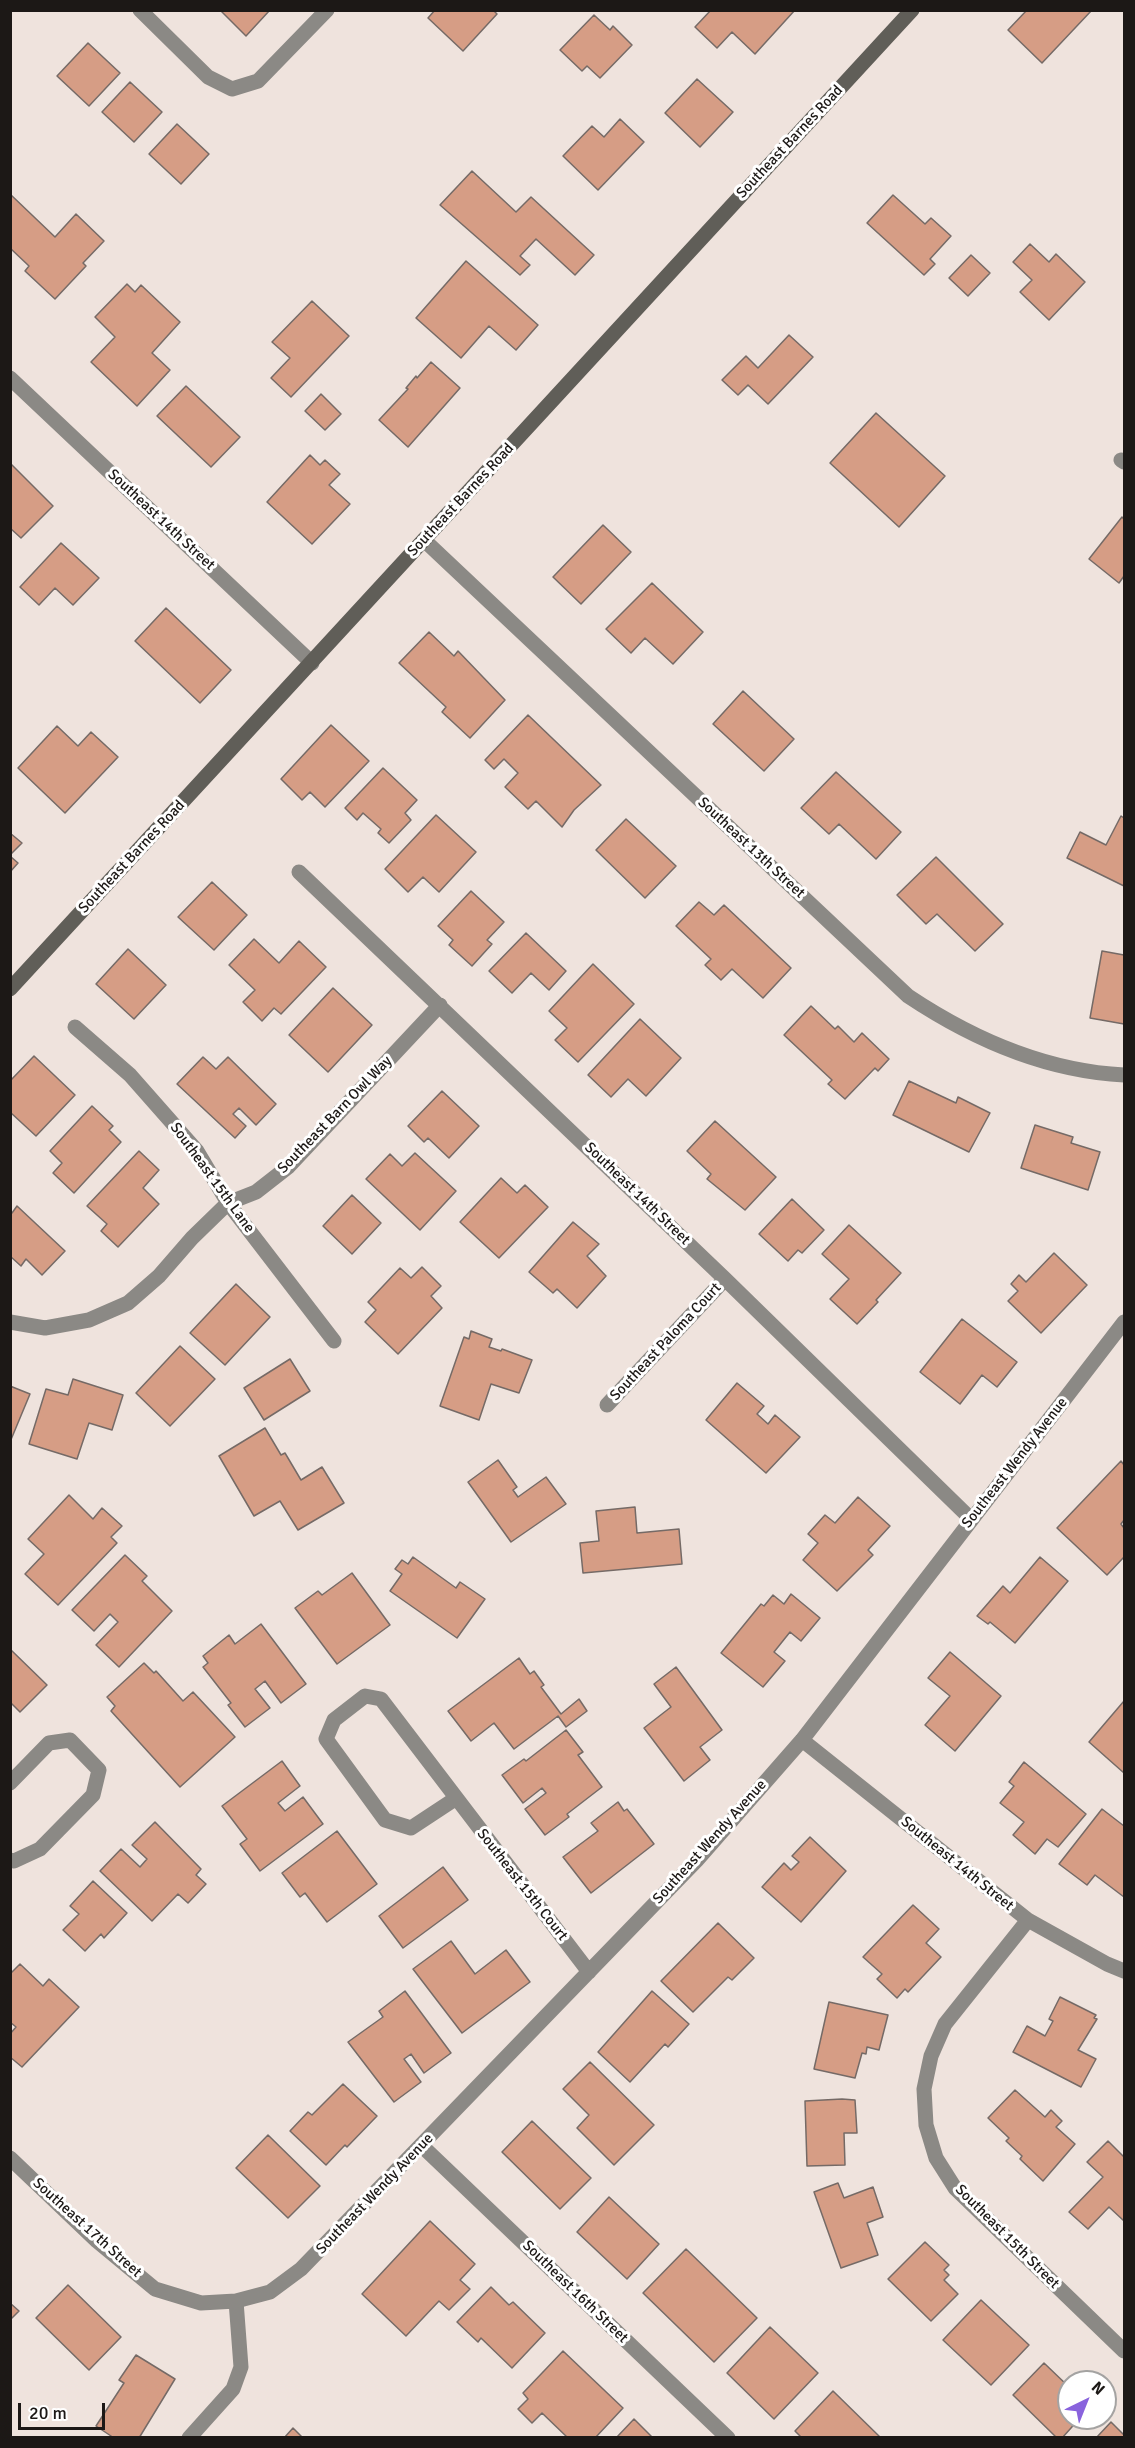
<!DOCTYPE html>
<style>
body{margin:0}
#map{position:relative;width:1135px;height:2448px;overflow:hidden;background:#efe3dd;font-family:Signika,sans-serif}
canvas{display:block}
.frame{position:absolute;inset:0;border:12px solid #1c1816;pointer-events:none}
.north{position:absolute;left:1057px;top:2370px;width:60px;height:60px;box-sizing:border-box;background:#fff;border:2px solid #a4a3a2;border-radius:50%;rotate:43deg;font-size:16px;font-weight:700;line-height:24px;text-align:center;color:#1c1816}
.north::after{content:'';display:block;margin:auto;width:21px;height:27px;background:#8963dd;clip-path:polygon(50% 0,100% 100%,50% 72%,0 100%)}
.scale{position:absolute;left:18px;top:2403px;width:87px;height:27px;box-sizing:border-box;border:3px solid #1c1816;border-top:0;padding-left:8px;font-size:18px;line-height:21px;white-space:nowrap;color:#1c1816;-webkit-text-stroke:4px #fff;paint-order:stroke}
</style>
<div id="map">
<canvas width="1135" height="2448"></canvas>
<div class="frame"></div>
<div class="north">N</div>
<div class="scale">20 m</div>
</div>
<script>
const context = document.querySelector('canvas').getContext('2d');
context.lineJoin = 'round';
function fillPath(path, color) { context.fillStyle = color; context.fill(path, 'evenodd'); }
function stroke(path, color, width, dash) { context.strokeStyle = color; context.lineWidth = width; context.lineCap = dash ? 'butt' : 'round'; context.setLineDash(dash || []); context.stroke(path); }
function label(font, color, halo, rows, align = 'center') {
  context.font = font + ' Signika,sans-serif'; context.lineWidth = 6; context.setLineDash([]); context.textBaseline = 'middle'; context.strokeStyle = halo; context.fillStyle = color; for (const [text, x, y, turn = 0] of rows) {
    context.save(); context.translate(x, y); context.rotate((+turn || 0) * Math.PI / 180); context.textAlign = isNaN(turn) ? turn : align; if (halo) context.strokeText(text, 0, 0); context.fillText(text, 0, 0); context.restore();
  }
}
const building = new Path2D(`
 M220,10H270L246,36Z
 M435,10H493L497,14L463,51L428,18Z
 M711,10H795L755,54L732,32L717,48L695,27Z
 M1027,10H1092L1042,63L1008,30Z
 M594,15L610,30L613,26L632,45L600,78L587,66L582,71L560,50Z
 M88,43L120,73L89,106L57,76Z
 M697,79L733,112L700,147L665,113Z
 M130,82L162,112L134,142L102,112Z
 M620,119L644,142L598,190L563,156L592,126L604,137Z
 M177,124L209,154L181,184L149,154Z
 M472,171L516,212L531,197L594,255L575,275L536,239L520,256L530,265L520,275L440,205Z
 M10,194L55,237L76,214L104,241L83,263L86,266L55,299L25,271L29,266L10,248Z
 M893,195L925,224L931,218L951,236L930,259L935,264L924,275L867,223Z
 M1030,244L1049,262L1056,254L1085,282L1049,320L1020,292L1032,280L1013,262Z
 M971,255L990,273L968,296L949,278Z
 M466,261L538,325L516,350L489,326L461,358L416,318Z
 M127,284L135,292L141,285L180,322L152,353L170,370L137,406L91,362L115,337L95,317Z
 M312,301L349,336L291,397L271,378L290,358L272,342Z
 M789,335L813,357L768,404L748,385L738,395L722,380L746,356L758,368Z
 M431,362L460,388L408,447L379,420L408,389L406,388L416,376L417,378Z
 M186,386L240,437L211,467L157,416Z
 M321,394L341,414L325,430L305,411Z
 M876,413L945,476L899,527L830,463Z
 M310,455L320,465L325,460L340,474L329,485L350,504L312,544L267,502Z
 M10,463L53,506L21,538L10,528Z
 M1122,517L1124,519V576L1119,583L1089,559Z
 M603,525L631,552L581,604L553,577Z
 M61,543L99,578L73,605L55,588L39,605L20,587Z
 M652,583L703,632L673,664L645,638L631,653L606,629Z
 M166,608L231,670L200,703L135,641Z
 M429,632L454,656L458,651L505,700L470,738L442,712L446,707L399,663Z
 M743,691L794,739L764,771L713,724Z
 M528,715L601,785L574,810L562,827L536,801L528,809L505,787L518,773L504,759L494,769L485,760Z
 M331,725L369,761L325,807L310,792L302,800L281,779Z
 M57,726L78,746L91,732L118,757L65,813L18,768Z
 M383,768L417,800L405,813L411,820L389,843L378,833L381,829L363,813L357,820L345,808Z
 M836,772L901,832L876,859L839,824L829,834L801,808Z
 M436,815L476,852L439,892L423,877L408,892L385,869Z
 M1121,816L1124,818V886L1067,858L1080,832L1106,845Z
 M626,819L676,866L645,898L596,850Z
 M10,833L22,843L10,855Z
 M10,856L18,863L10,872Z
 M936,857L1003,924L975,951L937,914L926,924L897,895Z
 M212,882L247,915L214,950L178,917Z
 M471,891L504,922L487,940L492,944L472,966L449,945L453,940L438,926Z
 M699,902L714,915L724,905L791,968L763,998L732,969L721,980L705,965L711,959L676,926Z
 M526,933L566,971L549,990L531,973L512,993L489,971Z
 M254,939L279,963L299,941L326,967L281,1014L274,1008L262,1021L243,1002L255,990L229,965Z
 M128,949L166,985L134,1019L96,984Z
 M1102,951L1124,955V1024L1090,1018Z
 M593,964L634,1004L578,1062L555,1040L567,1028L549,1011Z
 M333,988L372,1025L328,1072L289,1035Z
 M811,1006L835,1029L838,1026L854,1042L862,1033L889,1059L878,1071L875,1068L845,1099L828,1084L832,1080L784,1035Z
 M640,1019L681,1058L646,1096L628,1079L611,1097L588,1075Z
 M34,1056L75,1095L36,1136L10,1112V1081Z
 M203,1057L216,1069L228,1057L276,1104L256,1125L239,1108L233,1114L246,1126L235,1138L177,1084Z
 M909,1081L956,1103L958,1097L990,1113L969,1152L893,1115Z
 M442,1091L479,1126L449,1158L428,1138L424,1142L408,1126Z
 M92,1106L113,1126L109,1130L121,1142L74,1193L53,1173L62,1163L50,1151Z
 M715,1121L776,1177L745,1210L707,1179L711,1174L687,1151Z
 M1035,1125L1073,1137L1071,1143L1100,1152L1088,1190L1021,1168Z
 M139,1151L159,1170L143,1188L159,1204L118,1247L101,1231L107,1224L87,1206Z
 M415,1153L456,1191L420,1230L366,1179L390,1154L402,1166Z
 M501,1178L517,1193L525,1185L548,1207L499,1258L460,1222Z
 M352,1195L381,1223L352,1254L323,1226Z
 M792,1199L824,1230L802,1253L798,1250L788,1261L759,1234Z
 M17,1206L65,1251L42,1275L26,1259L21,1266L10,1256V1211L12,1213Z
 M573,1222L599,1244L587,1256L606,1276L577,1308L557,1289L553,1293L529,1272Z
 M849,1225L901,1273L876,1300L878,1302L857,1324L830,1299L849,1279L822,1254Z
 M1054,1253L1087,1285L1041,1333L1008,1301L1018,1291L1011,1284L1019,1275L1026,1282Z
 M422,1267L441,1286L431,1296L442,1308L398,1354L365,1322L376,1310L368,1302L400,1268L411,1278Z
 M236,1284L270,1317L225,1365L190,1333Z
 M962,1319L1017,1362L997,1387L982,1375L960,1404L920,1372Z
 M471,1331L492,1339L489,1347L501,1351L502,1349L532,1360L519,1393L491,1384L479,1420L440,1406L464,1337L469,1339Z
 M180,1346L215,1379L170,1426L136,1393Z
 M290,1359L310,1391L264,1420L244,1388Z
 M73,1379L123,1395L112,1430L89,1423L77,1459L29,1444L46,1389L68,1395Z
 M737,1383L764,1406L757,1414L768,1424L775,1415L800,1437L766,1473L706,1420Z
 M10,1386L30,1394L10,1442Z
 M265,1428L281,1455L285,1453L301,1480L322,1467L344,1503L298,1530L280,1501L254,1516L219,1456Z
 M498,1460L517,1487L513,1490L518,1497L546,1477L566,1504L511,1542L468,1482Z
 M1121,1461L1124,1465V1520L1121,1524L1124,1528V1557L1107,1575L1057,1528Z
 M69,1495L93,1519L102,1508L122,1526L111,1537L117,1543L58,1605L25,1574L44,1554L28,1539Z
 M858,1497L890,1526L868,1550L873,1555L837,1591L803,1560L818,1543L808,1534L825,1515L835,1523Z
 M635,1507L637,1533L679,1529L682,1564L583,1573L580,1543L599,1541L596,1511Z
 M125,1555L147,1576L142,1581L172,1611L119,1667L96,1645L118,1622L110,1614L94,1631L72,1610Z
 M413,1557L456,1588L460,1582L485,1599L457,1638L390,1591L402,1574L395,1569L402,1560L408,1564Z
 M1040,1557L1068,1581L1015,1643L990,1622L988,1624L977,1616L1003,1586L1010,1593Z
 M352,1573L390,1625L337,1664L295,1608L318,1591L322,1595Z
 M791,1594L820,1618L801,1641L790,1632L774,1652L785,1661L763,1687L721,1653L761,1604L764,1606L773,1595L784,1604Z
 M261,1624L306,1684L281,1703L265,1681L255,1689L270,1708L245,1727L228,1705L231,1703L203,1667L208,1663L203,1656L229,1635L235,1644Z
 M10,1649L47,1685L20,1712L10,1702Z
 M950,1652L1001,1696L955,1751L925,1725L950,1696L928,1678Z
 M519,1658L530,1674L534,1671L544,1685L541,1687L561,1714L579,1699L587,1711L566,1727L558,1716L514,1749L494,1723L471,1741L448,1711Z
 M144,1663L154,1673L156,1671L183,1701L193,1692L235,1737L180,1787L111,1711L115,1706L107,1697Z
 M676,1667L722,1730L700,1747L710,1760L684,1781L644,1728L671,1707L654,1684Z
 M1124,1701V1773L1089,1742Z
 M566,1730L583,1752L578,1755L602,1787L567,1814L569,1817L545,1835L525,1809L546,1793L542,1788L523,1803L502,1775L524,1759L526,1761Z
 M282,1761L300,1786L278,1803L285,1811L303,1797L323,1824L260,1871L240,1844L247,1839L222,1806Z
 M1024,1762L1086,1814L1058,1847L1047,1839L1035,1854L1013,1835L1024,1822L1000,1803L1014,1786L1009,1782Z
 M618,1802L624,1811L627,1809L654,1844L591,1893L563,1857L598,1831L591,1823Z
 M1102,1809L1124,1826V1897L1095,1875L1087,1885L1059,1864Z
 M155,1822L201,1869L196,1875L206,1884L188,1903L178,1894L152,1921L100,1871L121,1849L140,1867L147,1859L132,1845Z
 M337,1831L377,1884L327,1922L305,1893L300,1897L282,1873Z
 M810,1837L846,1871L801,1922L762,1887L784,1863L791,1870L799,1862L792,1856Z
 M443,1867L468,1900L403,1948L379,1916Z
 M93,1881L127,1913L104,1938L101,1934L85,1951L63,1930L79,1914L70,1906Z
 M913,1905L939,1929L926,1943L941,1957L908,1992L905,1989L897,1998L877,1979L882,1974L863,1957Z
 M718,1923L754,1958L732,1980L728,1977L693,2012L661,1981Z
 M451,1941L475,1974L506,1950L530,1982L462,2033L413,1969Z
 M20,1964L43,1986L49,1979L79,2007L22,2067L10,2057V2034L16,2027L10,2022V1974Z
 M405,1991L451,2053L424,2073L411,2054L404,2059L421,2082L394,2102L348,2042L383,2017L379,2011Z
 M652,1991L689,2024L668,2047L665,2044L630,2082L598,2052Z
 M1060,1997L1096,2015L1094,2018L1097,2019L1078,2050L1096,2059L1081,2087L1013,2052L1027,2026L1045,2036L1053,2021L1049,2019Z
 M829,2002L888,2015L879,2050L867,2047L866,2054L862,2053L855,2078L814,2069Z
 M590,2062L654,2125L614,2165L577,2128L589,2115L563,2089Z
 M343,2084L377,2116L347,2147L345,2145L326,2165L290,2131L308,2112L312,2115Z
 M1015,2090L1045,2117L1051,2110L1062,2121L1056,2127L1075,2144L1043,2181L1020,2159L1022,2156L1006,2141L1009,2138L988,2118Z
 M842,2099L855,2100L857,2133H844L845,2165L807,2166L805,2101Z
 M532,2121L591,2178L560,2209L502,2152Z
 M268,2135L320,2186L288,2218L236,2168Z
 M1108,2141L1124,2157V2221L1109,2207L1088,2229L1069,2212L1103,2177L1087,2162Z
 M838,2183L844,2198L873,2187L883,2217L867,2223L878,2255L841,2268L814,2192Z
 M609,2197L659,2244L627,2279L577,2232Z
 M430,2221L475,2264L460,2280L470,2289L449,2310L439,2301L406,2336L362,2294Z
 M925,2242L949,2265L944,2270L949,2275L944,2280L958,2294L931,2321L888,2279Z
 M686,2249L757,2318L714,2362L643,2293Z
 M68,2285L121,2337L89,2370L36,2318Z
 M491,2287L509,2305L513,2302L545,2333L512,2368L481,2338L478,2342L457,2322Z
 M981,2300L1029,2345L991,2385L943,2340Z
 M10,2303L19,2311L10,2320Z
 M770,2327L818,2373L774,2419L727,2373Z
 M563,2351L623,2408L595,2438H568L542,2413L532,2423L518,2409L528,2399L523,2393Z
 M136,2355L175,2379L139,2438H114L96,2426L124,2383L119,2380Z
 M1044,2363L1069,2387V2418H1080L1062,2438H1057L1013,2395Z
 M833,2391L881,2438H802L795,2431Z
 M634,2419L653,2438H616Z
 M1111,2422L1124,2435V2438H1096Z
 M293,2428L303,2438H284Z`);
const street = new Path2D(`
 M140,10L208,77L232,89L258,81L327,10
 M10,378L312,663
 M1121,460L1124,462
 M424,540L908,996C974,1040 1045,1071 1124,1075
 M299,872L725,1279L971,1519
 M75,1027L130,1075L197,1151L228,1203L334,1341
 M10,1322L45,1328L89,1320L128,1303L159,1276L192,1238L228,1203L256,1192L288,1167L440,1005
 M607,1405L725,1279
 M802,1740L1028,1920L1107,1964L1124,1971
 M10,1783L49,1743L70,1740L99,1770L93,1795L40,1849L14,1861L10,1860
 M455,1799L411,1828L385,1820L326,1739L334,1720L365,1696L381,1699L589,1972
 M1028,1920L945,2024L931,2056L924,2089L926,2125L936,2158L955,2188L1124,2351
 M422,2146L728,2438
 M10,2158L97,2241L155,2289L201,2303L236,2301L270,2292L301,2269L697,1860L802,1740L1124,1322
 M189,2438L233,2389L241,2367L236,2301`);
const secondary = new Path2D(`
 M10,989L912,10`);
const streetNames = [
 ["Southeast Barnes Road",790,142,-47],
 ["Southeast Barnes Road",461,500,-47],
 ["Southeast 14th Street",161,520,43],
 ["Southeast 13th Street",751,848,43],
 ["Southeast Barnes Road",132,857,-47],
 ["Southeast Barn Owl Way",335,1115,-46],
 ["Southeast 15th Lane",212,1178,54],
 ["Southeast 14th Street",637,1194,44],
 ["Southeast Paloma Court",666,1342,-47],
 ["Southeast Wendy Avenue",1015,1463,-52],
 ["Southeast Wendy Avenue",710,1842,-48],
 ["Southeast 14th Street",957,1864,39],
 ["Southeast 15th Court",522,1885,52],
 ["Southeast Wendy Avenue",375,2194,-46],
 ["Southeast 17th Street",87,2228,42],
 ["Southeast 15th Street",1007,2237,45],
 ["Southeast 16th Street",575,2292,44]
];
fillPath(building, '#d69d85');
stroke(building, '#756a66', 1.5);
stroke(street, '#8b8985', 15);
stroke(secondary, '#605e58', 15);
label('15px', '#1c1816', '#fff', streetNames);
</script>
